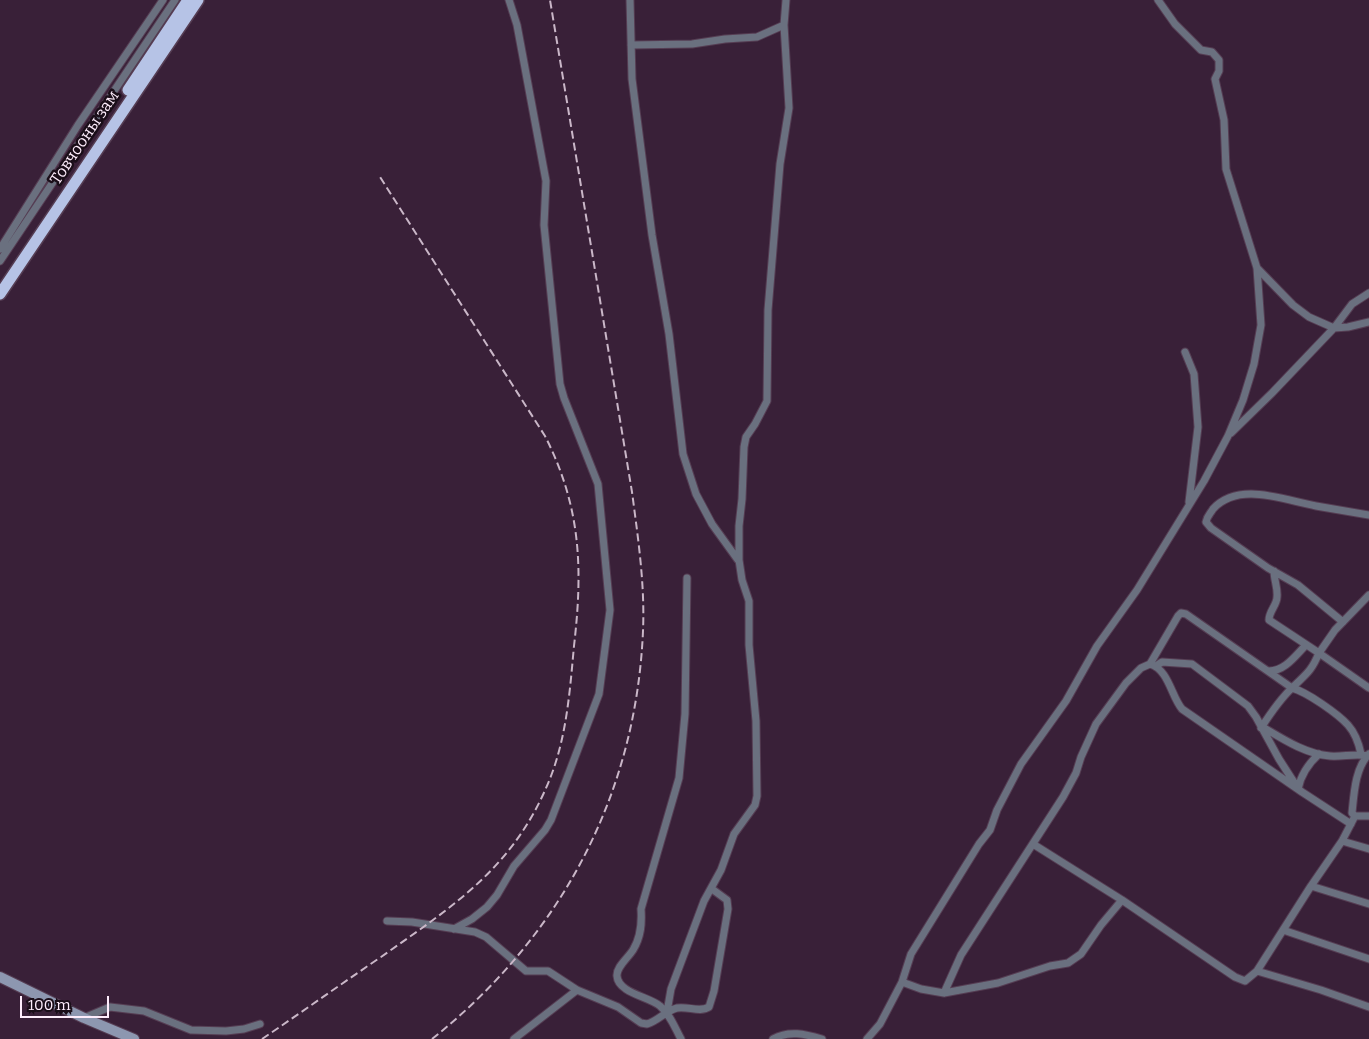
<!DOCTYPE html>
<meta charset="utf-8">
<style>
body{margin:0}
#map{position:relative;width:1369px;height:1039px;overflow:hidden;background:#392038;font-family:Bitter,serif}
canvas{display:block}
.scale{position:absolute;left:20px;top:996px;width:89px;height:22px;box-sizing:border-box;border:2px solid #feedfc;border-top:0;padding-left:6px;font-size:15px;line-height:18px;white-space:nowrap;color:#feedfc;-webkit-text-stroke:4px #1a0e19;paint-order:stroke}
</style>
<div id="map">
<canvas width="1369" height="1039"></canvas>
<div class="scale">100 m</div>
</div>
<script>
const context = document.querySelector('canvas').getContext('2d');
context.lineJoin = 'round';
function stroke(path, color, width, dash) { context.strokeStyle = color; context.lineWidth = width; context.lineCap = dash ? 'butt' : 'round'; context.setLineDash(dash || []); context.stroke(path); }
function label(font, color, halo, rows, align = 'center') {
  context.font = font + ' Bitter,serif'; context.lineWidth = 5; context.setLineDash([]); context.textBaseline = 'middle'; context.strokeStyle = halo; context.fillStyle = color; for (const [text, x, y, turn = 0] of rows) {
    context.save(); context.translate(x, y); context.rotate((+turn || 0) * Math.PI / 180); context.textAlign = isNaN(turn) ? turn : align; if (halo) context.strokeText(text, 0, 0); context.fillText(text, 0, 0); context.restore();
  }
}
const minor = new Path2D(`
 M630,0L632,79L652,235L669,334L683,454L696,494L712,524L738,560
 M631,45L692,44L725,39L757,37L784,25L786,0
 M0,249L78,125L163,0
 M0,261L175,0
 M1257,268L1293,305L1309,317L1334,328L1348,327L1369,322
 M1185,352L1194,374L1198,427L1189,502
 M1231,433L1272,393L1334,328L1352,304L1369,293
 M1274,571C1274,580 1278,588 1277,597C1277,605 1269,611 1269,620L1319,653C1311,672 1306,674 1293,687C1280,699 1270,714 1261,728L1266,729C1286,741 1307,754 1330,756C1343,757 1356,753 1369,756
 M1369,595L1335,630L1319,653L1369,688
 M1343,622L1298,585L1268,568L1211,528L1206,522C1207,516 1210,514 1213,509C1239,481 1283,500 1316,506C1333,509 1351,512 1369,515
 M1150,664L1178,616L1181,613L1186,614L1292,688C1307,692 1338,714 1348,725C1356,734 1359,744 1361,754
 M1156,666L1162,662L1192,664L1248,706L1256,717L1279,759L1297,787
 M1269,671C1285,671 1295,656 1306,645
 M1298,789C1301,774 1308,764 1319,754
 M1355,816L1352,813C1354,794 1355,768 1369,754
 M1342,841L1369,849
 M1033,844L1122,900
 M1311,886L1369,904
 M387,921L412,922L475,932L486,937L526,971H548L577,990L618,1007L641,1023L647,1024C658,1021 665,1011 677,1008C688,1006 700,1013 709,1007L714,991L728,909L727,900L712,889
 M454,929L472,919L487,907L497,895L514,866L545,830L551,820L599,694L610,610L598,484L564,398L560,384L544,225L546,181L517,25L509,0
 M1283,930L1369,959
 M1257,971L1321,990L1369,1007
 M902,982L921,989L944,993L998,983L1050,966L1068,963L1081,954L1101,925L1122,900L1235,977L1245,981L1257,971L1311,886L1342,841L1355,816H1369
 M944,993L961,955L1063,797L1076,773L1081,757L1096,724L1126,683L1141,668L1150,664C1169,670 1171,696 1182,709L1302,792L1351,824
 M667,1012L671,989L704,901L721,870L734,834L755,805L757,796L756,721L749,645V601L742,580L739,560V526L742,499L744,447L746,437L755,424L767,401L768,310L780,164L789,108L784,25
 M84,1018L110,1007L144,1011L191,1030L226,1031L244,1029L260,1024
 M514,1039L577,990
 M681,1039C675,1028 670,1014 660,1006C650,997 618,993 617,976C616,967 628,958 633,950C641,937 642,924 641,909L679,778L685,714L687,578
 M773,1039C789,1030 805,1034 822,1039
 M867,1039L880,1024L902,982L911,954L979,844L990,830L997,810L1021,764L1066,701L1097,646L1137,590L1204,481L1228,436L1243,400L1254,364L1261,325L1257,268L1226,169L1224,120L1215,79L1219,71V60L1212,52L1201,50L1175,24L1158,0`);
const secondary = new Path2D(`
 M0,977L84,1018L134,1039`);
const trunk = new Path2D(`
 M128,90L188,0
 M0,294L198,0`);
const rail = new Path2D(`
 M262,1039C302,1012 341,984 381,957C456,904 516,866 551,776C567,734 570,689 574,646C583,568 581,507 545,436L380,177
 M432,1039C560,937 636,796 643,631C645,584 638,538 632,492L550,0`);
const streetNames = [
 ["Товчооны зам",85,138,-56]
];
stroke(minor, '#553d53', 9);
stroke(secondary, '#553d53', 12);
stroke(trunk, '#553d53', 14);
stroke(minor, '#6a707f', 7);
stroke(secondary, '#8d97b0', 10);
stroke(trunk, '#b6c3e6', 11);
stroke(rail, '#cab7c8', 2, [8, 4]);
label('16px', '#feedfc', '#1a0e19', streetNames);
</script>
